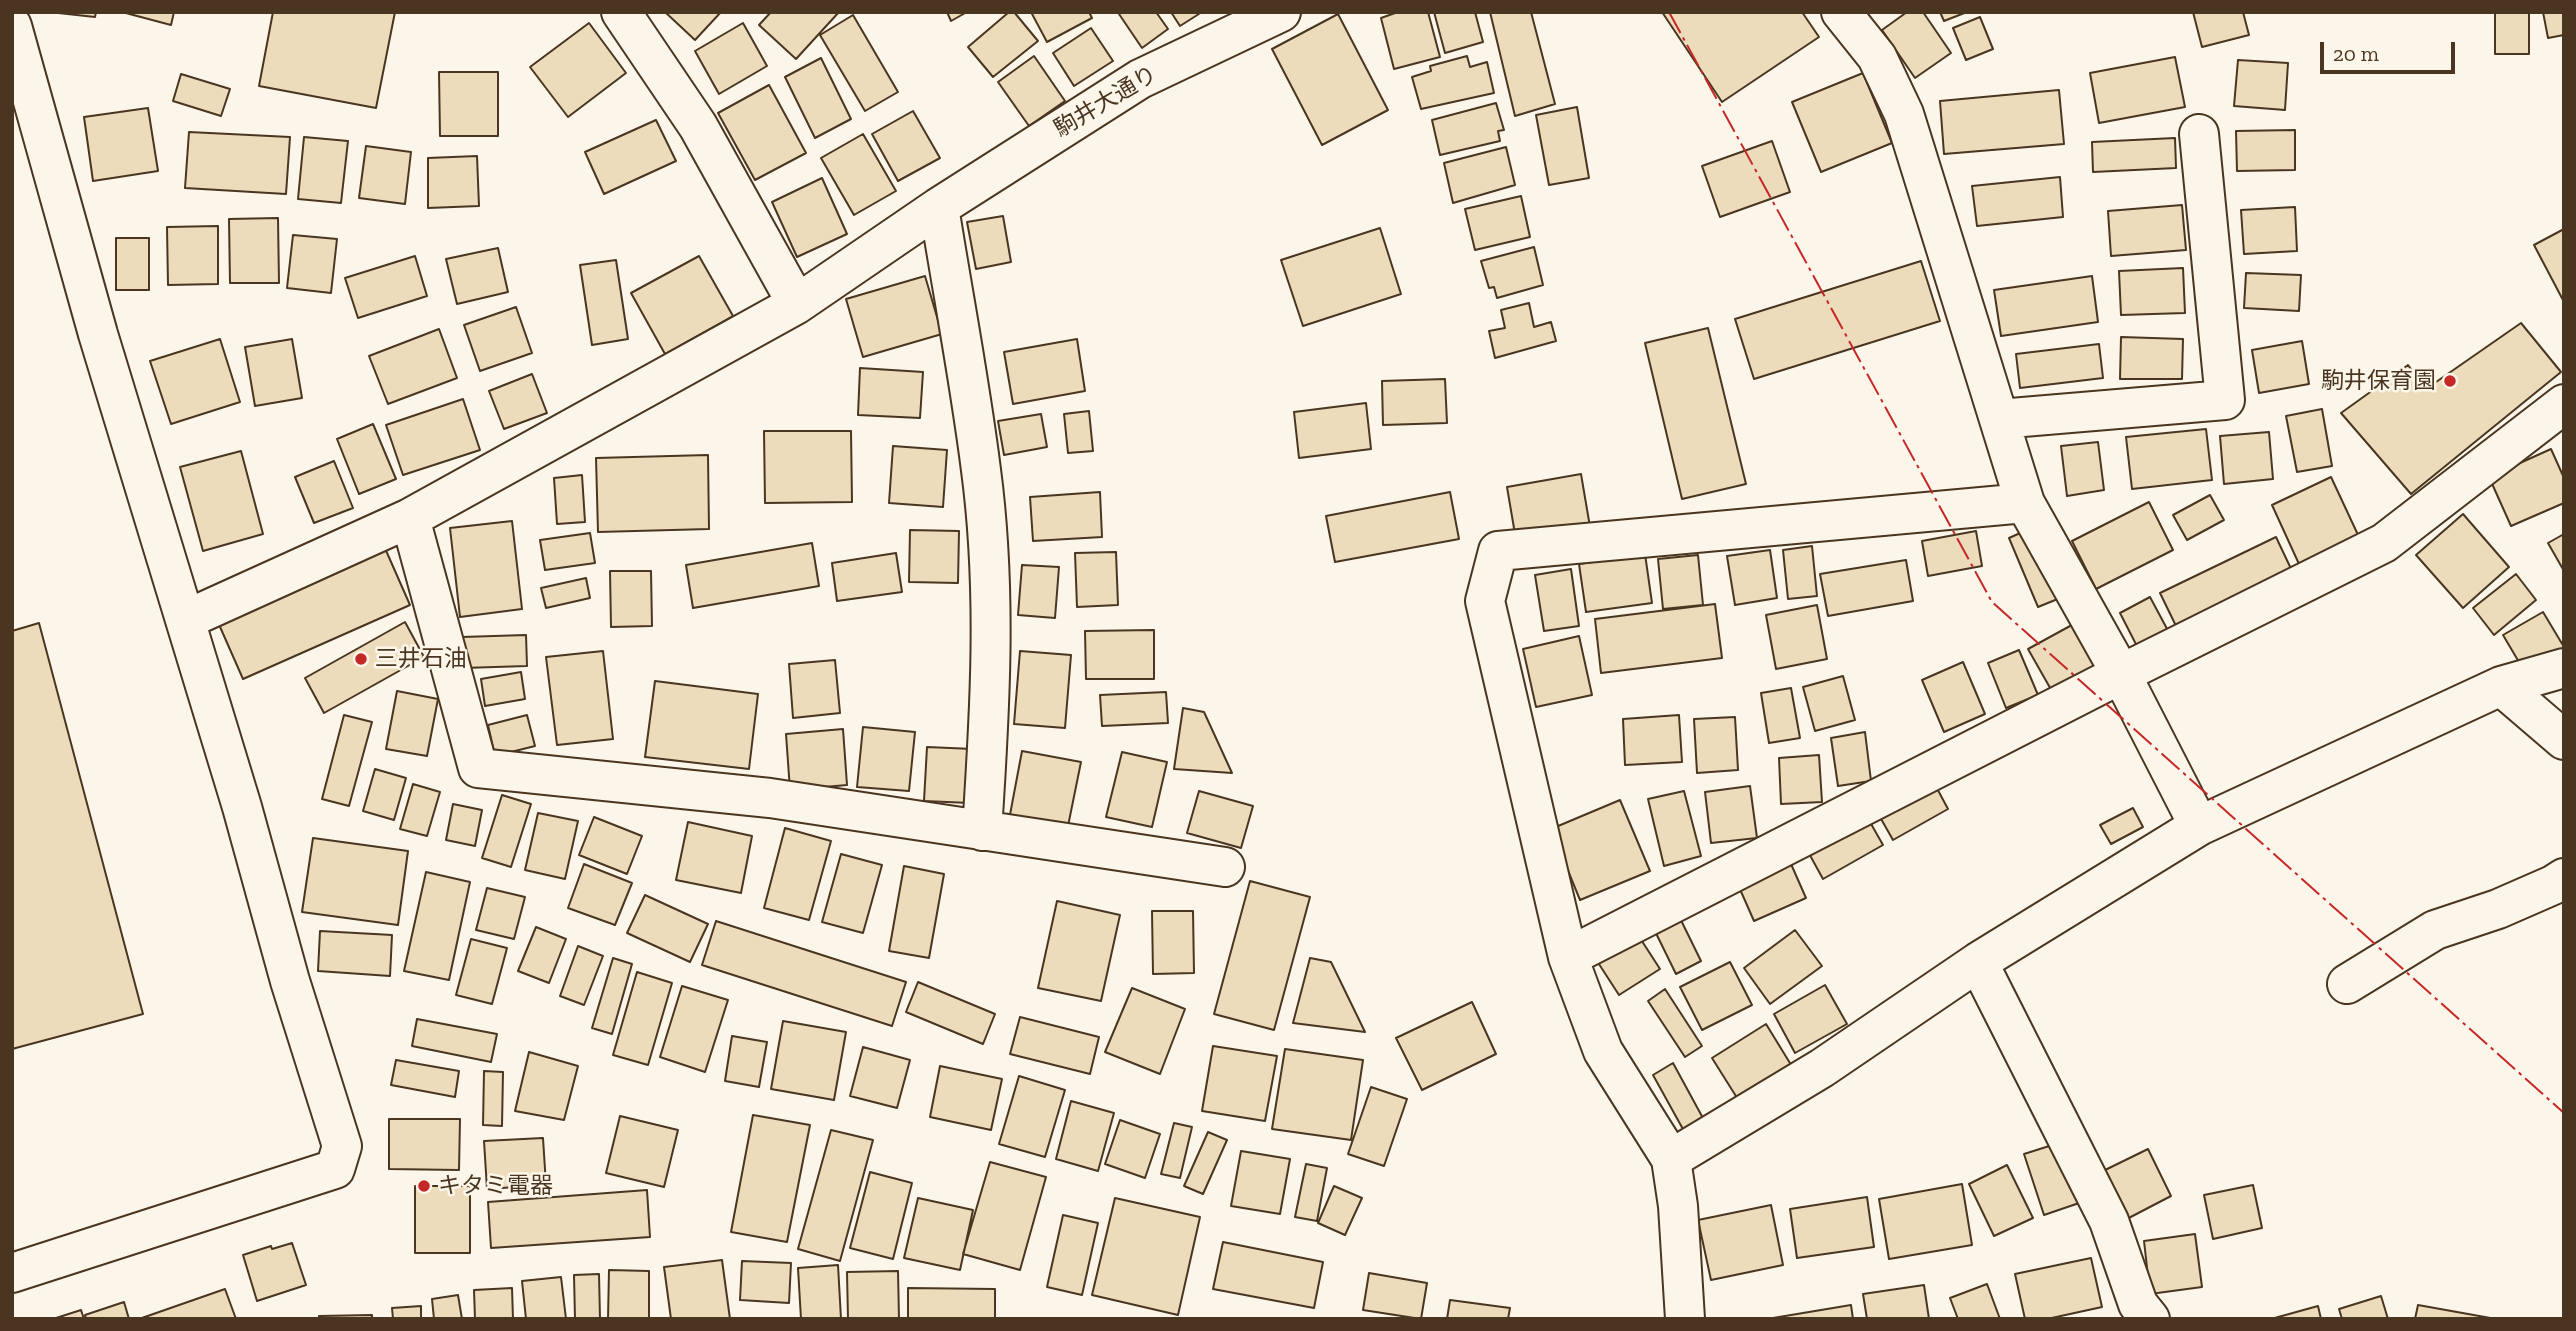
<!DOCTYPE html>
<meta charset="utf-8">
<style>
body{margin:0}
#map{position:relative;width:2576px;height:1331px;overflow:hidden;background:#fbf6e9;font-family:"Zilla Slab",serif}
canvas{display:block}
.frame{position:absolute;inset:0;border:14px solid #4a3520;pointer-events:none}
.scale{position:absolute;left:2320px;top:42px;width:135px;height:32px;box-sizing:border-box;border:4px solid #4a3520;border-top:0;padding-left:9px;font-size:21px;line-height:24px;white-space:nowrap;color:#4a3520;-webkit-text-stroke:5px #fbf6e9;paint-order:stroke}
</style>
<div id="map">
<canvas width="2576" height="1331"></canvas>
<div class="frame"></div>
<div class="scale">20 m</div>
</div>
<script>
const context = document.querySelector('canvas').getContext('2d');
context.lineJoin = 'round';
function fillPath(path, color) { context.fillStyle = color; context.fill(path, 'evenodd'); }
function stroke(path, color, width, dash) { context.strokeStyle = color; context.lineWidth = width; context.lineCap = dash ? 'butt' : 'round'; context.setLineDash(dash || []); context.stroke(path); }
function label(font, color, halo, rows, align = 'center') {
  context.font = font + ' "Zilla Slab","Noto Sans JP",serif'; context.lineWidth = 5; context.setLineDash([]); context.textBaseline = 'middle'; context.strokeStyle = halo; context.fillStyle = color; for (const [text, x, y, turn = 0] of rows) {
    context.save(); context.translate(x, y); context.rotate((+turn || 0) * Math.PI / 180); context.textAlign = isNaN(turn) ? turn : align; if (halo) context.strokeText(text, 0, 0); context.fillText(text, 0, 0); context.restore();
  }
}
const building = new Path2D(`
 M49,12H96L95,17Z
 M122,12H174L171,25Z
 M273,12H395L376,108L259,86Z
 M665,12H721L695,40Z
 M771,12H839L796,59L759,25Z
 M947,12H967L951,21Z
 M1009,12H1014L1038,41L993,77L968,47Z
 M1031,12H1089L1092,18L1047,42Z
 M1122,12H1156L1168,29L1142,48L1119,14Z
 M1171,12H1202L1180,26Z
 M1398,12H1428L1440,57L1394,69L1381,18Z
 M1434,12H1475L1483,42L1445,53Z
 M1490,12H1531L1555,104L1515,116Z
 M1662,12H1802L1819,37L1722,102Z
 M1907,12H1923L1951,53L1915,78L1882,30Z
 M1940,12H1967L1944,21Z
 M2193,12H2243L2249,35L2202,47Z
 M2495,12H2529V54H2495Z
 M2543,12H2564V35L2548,38Z
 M1338,14L1388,110L1322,145L1272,49Z
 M853,15L898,92L865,111L820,35Z
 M1980,17L1993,49L1966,60L1953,28Z
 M589,23L626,73L568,117L530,67Z
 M743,23L767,66L719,94L695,51Z
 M1091,28L1113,61L1074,86L1053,53Z
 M1034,56L1065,101L1029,126L998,82Z
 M1467,56L1470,67L1487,62L1494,93L1421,109L1412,77L1431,71L1430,66Z
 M2175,57L2185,107L2099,123L2090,73Z
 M821,58L851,119L815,138L785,77Z
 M2238,60L2288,63L2285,110L2234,106Z
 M439,72H498V136H440Z
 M1863,73L1892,143L1821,172L1792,102Z
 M181,74L230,89L221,116L173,101Z
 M769,85L806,153L755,180L718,113Z
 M2059,90L2064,144L1944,154L1940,101Z
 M1496,103L1504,130L1498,131L1500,141L1440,155L1432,120Z
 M1577,107L1589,178L1549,185L1536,115Z
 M148,108L158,171L93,181L84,117Z
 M913,111L940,158L898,181L872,134Z
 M656,120L676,161L604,194L585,152Z
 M2295,130V170L2237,171L2236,131Z
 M189,132L290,137L286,194L185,188Z
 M863,134L896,191L854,215L821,158Z
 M304,137L348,141L341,203L298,199Z
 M2175,138L2176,168L2093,172L2092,142Z
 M1772,141L1790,192L1720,217L1702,166Z
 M366,146L411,152L405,204L359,198Z
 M1506,147L1515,185L1453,203L1444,163Z
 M477,156L479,206L428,208V158Z
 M2060,177L2063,217L1977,226L1972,186Z
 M822,178L847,234L797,257L772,202Z
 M1521,196L1530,237L1475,250L1465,209Z
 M2182,205L2186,250L2111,256L2108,211Z
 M2295,207L2297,251L2244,254L2241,210Z
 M1003,216L1011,262L976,269L967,222Z
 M278,218L279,283H230L229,219Z
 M218,226V284L168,285L167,227Z
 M1380,228L1401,294L1303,326L1281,260Z
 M2564,229V302L2534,245Z
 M293,235L337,239L331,293L287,288Z
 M116,238H149V290H116Z
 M1534,247L1543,285L1497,298L1494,287L1489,288L1481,261Z
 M498,248L508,292L457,304L446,259Z
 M415,256L427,296L358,318L345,278Z
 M699,256L733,316L665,354L631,293Z
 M616,260L628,339L592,345L580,265Z
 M1921,261L1940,321L1754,379L1735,319Z
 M2183,268L2185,313L2121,315L2119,271Z
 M2246,273L2301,275L2299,311L2244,308Z
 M925,276L942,334L863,357L846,299Z
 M2092,276L2098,322L2001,336L1994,290Z
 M1529,303L1534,327L1551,322L1556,341L1495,358L1489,331L1505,328L1501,310Z
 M516,307L532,353L480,371L464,325Z
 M2521,323L2561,372L2411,494L2341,413L2408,365L2426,389Z
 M1708,328L1746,484L1682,499L1645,343Z
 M439,329L457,378L388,404L369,356Z
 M2121,337L2183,339L2182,379H2120Z
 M220,339L240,402L171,424L150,361Z
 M292,339L302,398L255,406L245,347Z
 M1077,339L1085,391L1013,404L1004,352Z
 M2302,341L2309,384L2259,393L2252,350Z
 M2099,344L2103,378L2020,388L2016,354Z
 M860,368L923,372L920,418L858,415Z
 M532,374L547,413L504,429L489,391Z
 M1445,379L1447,423L1383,425L1382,381Z
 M463,399L480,450L403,475L386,425Z
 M1366,403L1371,449L1299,458L1294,412Z
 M2322,409L2332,466L2297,472L2286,416Z
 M1089,411L1093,451L1068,453L1064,414Z
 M1041,414L1047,447L1004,455L998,421Z
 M373,424L396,479L359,494L337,439Z
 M2206,429L2212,480L2132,489L2126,437Z
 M764,431H851L852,502L765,503Z
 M2269,432L2273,479L2224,484L2220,436Z
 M2098,442L2104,490L2067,496L2061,446Z
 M893,446L947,450L943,507L889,503Z
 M2551,449L2564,478V503L2511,526L2489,477Z
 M241,451L263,534L203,551L180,467Z
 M708,455L709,529L598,532L596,458Z
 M334,461L353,508L314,523L295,477Z
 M1581,474L1590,527L1516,540L1507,487Z
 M582,475L585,522L557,524L554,478Z
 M2331,477L2359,537L2299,564L2272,505Z
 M1100,492L1102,537L1033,541L1030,497Z
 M1450,492L1459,539L1335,562L1326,516Z
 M2210,495L2224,520L2187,540L2173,515Z
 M2149,502L2173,550L2096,589L2072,541Z
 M2463,514L2509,567L2463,608L2416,555Z
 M512,521L522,609L460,617L450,528Z
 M2036,526L2065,596L2038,607L2009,538Z
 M910,530L959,531L958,583L909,582Z
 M1976,531L1982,566L1928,576L1922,541Z
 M590,533L595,563L545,570L540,540Z
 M2564,534V571L2548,543Z
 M2276,537L2293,573L2177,628L2160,593Z
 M812,543L819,586L693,608L686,565Z
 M384,546L410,605L243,679L217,620Z
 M1812,546L1817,596L1788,599L1783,550Z
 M1770,550L1777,598L1735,605L1727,556Z
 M1116,552L1118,605L1077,607L1075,553Z
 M896,553L902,592L837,601L832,563Z
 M1645,554L1652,603L1586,612L1579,564Z
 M1698,555L1703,605L1663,609L1658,559Z
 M1906,560L1913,601L1828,616L1820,574Z
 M1022,565L1059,567L1055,618L1018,615Z
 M1571,569L1579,626L1544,631L1535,575Z
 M610,571H651L652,626L611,627Z
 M2516,574L2536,600L2494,635L2473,608Z
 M586,578L590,598L546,608L541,588Z
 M2150,597L2173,640L2142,656L2120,613Z
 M1715,604L1722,658L1601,673L1595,619Z
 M1817,605L1827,659L1776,669L1766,615Z
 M2543,612L2564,647V652L2526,674L2503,635Z
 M2081,620L2105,664L2053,693L2028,649Z
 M405,622L424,657L324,713L305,678Z
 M39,623L143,1014L12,1049V631Z
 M1154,630V679H1086L1085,631Z
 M526,635L527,666L463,668L462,637Z
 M1579,636L1592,695L1536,707L1523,649Z
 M2019,650L2038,695L2006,708L1988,663Z
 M603,651L613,739L557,745L546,657Z
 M1020,651L1071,655L1065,728L1014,724Z
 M835,660L840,713L793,718L789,664Z
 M1963,662L1985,714L1944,732L1922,680Z
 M521,672L525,699L485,706L481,679Z
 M1843,676L1855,720L1815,731L1803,687Z
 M655,681L758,694L749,769L645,757Z
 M1791,688L1800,738L1769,743L1761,693Z
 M397,691L438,699L427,756L386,749Z
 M1166,692L1168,723L1102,726L1100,695Z
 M1183,708L1204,712L1232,773L1174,769Z
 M344,715L372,722L349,806L322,799Z
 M527,715L535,746L495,756L488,725Z
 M1679,715L1682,762L1625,765L1623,719Z
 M1735,717L1738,770L1697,773L1694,719Z
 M863,727L915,732L909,791L857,787Z
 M843,729L847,785L790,790L786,734Z
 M1865,732L1871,781L1838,786L1831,738Z
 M927,747L973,749L970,803L924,801Z
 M1022,751L1081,762L1067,831L1009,820Z
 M1122,752L1167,762L1152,827L1106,817Z
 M1819,755L1822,802L1781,804L1779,758Z
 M375,769L406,778L394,820L363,811Z
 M1932,779L1948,809L1893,840L1876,810Z
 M413,784L440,792L427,836L400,829Z
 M1750,786L1757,838L1711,843L1705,792Z
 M1199,791L1253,806L1241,848L1187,833Z
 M1684,791L1701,856L1664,866L1648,799Z
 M502,795L531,804L511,867L482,858Z
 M1620,800L1650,871L1580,900L1551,829Z
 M453,804L482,810L475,846L446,840Z
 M2133,808L2143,827L2111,844L2100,825Z
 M538,813L578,821L565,879L525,870Z
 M1866,815L1883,845L1823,879L1806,848Z
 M594,817L642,836L627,874L579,855Z
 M688,822L752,836L741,893L676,880Z
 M785,828L831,841L809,920L764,908Z
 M313,838L408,851L398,925L302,912Z
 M841,854L882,865L863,933L822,922Z
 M584,864L632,883L615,925L568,908Z
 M1791,864L1806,898L1754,921L1739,887Z
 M904,866L944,874L929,958L889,951Z
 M426,872L470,882L449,980L404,971Z
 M1250,881L1310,897L1274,1030L1214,1014Z
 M487,888L525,897L514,939L476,930Z
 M645,895L708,924L690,962L627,933Z
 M1057,901L1120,915L1101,1001L1038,988Z
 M1674,906L1701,961L1676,974L1649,919Z
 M1152,911H1193L1194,973L1153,974Z
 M716,921L906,982L892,1026L702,965Z
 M536,927L566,939L549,983L518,971Z
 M1795,930L1822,966L1770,1004L1744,968Z
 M320,931L392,935L390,976L318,971Z
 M1638,935L1660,969L1619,995L1597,961Z
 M471,939L507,948L492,1004L456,995Z
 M578,946L603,956L584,1005L560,996Z
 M613,958L632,964L612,1034L592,1028Z
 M1310,958L1331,962L1365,1032L1293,1023Z
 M1730,962L1752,1005L1702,1030L1680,987Z
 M637,972L672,983L648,1065L613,1055Z
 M918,982L995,1014L983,1044L906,1012Z
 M1825,985L1847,1024L1795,1053L1774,1014Z
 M682,986L728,1000L705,1072L660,1057Z
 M1132,988L1185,1009L1160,1074L1105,1052Z
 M1665,989L1702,1046L1685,1057L1648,1001Z
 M1472,1002L1496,1054L1422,1090L1396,1038Z
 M1020,1017L1099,1037L1090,1074L1010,1054Z
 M417,1019L497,1034L491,1062L412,1046Z
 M783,1021L846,1032L834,1100L771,1089Z
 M1766,1024L1793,1068L1739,1101L1712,1058Z
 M732,1036L767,1042L759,1087L725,1081Z
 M1213,1046L1277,1056L1265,1121L1202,1111Z
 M863,1047L910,1060L897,1108L850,1096Z
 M1285,1049L1363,1060L1351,1140L1272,1129Z
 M529,1052L578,1066L564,1120L515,1111Z
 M396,1060L459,1071L455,1097L391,1085Z
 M1673,1063L1704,1120L1684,1131L1653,1075Z
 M940,1066L1002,1079L991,1130L930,1117Z
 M484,1071L503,1072L502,1126L483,1125Z
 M1019,1076L1065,1090L1045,1157L999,1144Z
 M1371,1087L1407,1099L1384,1166L1348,1154Z
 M1071,1101L1114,1113L1098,1171L1056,1159Z
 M753,1115L810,1125L787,1242L731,1232Z
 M620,1116L678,1130L664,1187L606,1173Z
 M389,1119H460L459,1170L389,1169Z
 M1120,1120L1160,1134L1145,1178L1105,1164Z
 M1174,1123L1192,1127L1180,1178L1161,1174Z
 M831,1130L873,1140L840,1261L798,1249Z
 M1208,1132L1227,1140L1203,1194L1184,1186Z
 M543,1138L546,1185L487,1189L484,1141Z
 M2065,1141L2085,1201L2044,1215L2024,1154Z
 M2148,1149L2171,1196L2123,1221L2099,1173Z
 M1241,1151L1290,1159L1280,1214L1231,1206Z
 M990,1162L1046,1177L1020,1270L963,1254Z
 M1306,1164L1327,1168L1317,1221L1295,1217Z
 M2007,1165L2033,1218L1994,1236L1969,1184Z
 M870,1172L912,1183L893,1259L850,1248Z
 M1962,1184L1972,1245L1889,1259L1879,1199Z
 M2253,1185L2262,1228L2213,1239L2204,1195Z
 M415,1186H470V1253H415Z
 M1334,1186L1362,1198L1345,1235L1318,1223Z
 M647,1190L650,1237L491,1248L488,1202Z
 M1867,1197L1874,1247L1797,1258L1790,1209Z
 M918,1198L973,1210L960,1270L904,1258Z
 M1115,1198L1200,1217L1178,1315L1092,1295Z
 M1771,1205L1783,1265L1711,1280L1698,1220Z
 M1063,1215L1098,1223L1082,1295L1047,1287Z
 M2195,1234L2202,1287L2150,1294L2144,1241Z
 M1223,1242L1323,1262L1314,1308L1213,1289Z
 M292,1243L306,1285L257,1301L243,1255L271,1246L272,1249Z
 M2091,1258L2102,1307L2047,1319H2025L2015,1274Z
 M722,1260L730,1319H671L664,1267Z
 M742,1261L791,1263L789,1303L740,1300Z
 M838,1265L841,1319H801L798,1268Z
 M609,1270L649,1271V1319H608Z
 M898,1271L899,1319H848L847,1272Z
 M1369,1273L1427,1283L1421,1319L1363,1310Z
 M599,1274L600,1319H575L574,1275Z
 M561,1277L566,1319H526L522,1281Z
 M1987,1284L2000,1319H1958L1950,1298Z
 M1924,1285L1929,1319H1867L1863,1294Z
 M512,1288L513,1319H475L474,1290Z
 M908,1288L995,1289V1319H908Z
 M225,1289L236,1319H139Z
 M458,1295L462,1319H434L432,1299Z
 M2381,1296L2388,1319H2342L2339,1309Z
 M1450,1300L1510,1308L1508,1319H1447Z
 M124,1302L129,1319H86L85,1315Z
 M1851,1305L1853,1319H1767Z
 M2418,1305L2496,1319H2415Z
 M421,1306V1319H393L392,1308Z
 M2318,1306L2321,1319H2271Z
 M81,1310L84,1319H53Z
 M372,1315V1319H319V1316Z`);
const minor = new Path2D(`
 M621,12L698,126L797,304
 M1841,12L1877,57L1904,114L2025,503L2121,674L2199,826
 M12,26L98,334L242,807L290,981L342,1146L335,1169L12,1273
 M939,207C953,295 970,382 981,470C997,590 990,711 982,831
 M1999,419L2225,400L2199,134
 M410,518L478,768L770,798L1225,867
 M185,620L410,518L797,304L939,207L1140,79L1281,12
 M2501,686L2564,740
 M1568,957L2121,674L2384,543L2564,404
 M1978,962L2109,1221L2138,1304L2150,1319
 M2347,984L2435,930L2498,909L2553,885L2564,878
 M1671,1159L1822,1068L1978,962L2199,826L2501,686L2564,668
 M1685,1319L1678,1206L1671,1159L1603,1051L1568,957L1485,601L1498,551L2025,503`);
const power = new Path2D(`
 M1669,12L1992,602L2564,1113`);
const markers = [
 [2450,381,7,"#c62828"],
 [361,659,7,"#c62828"],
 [424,1186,7,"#c62828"]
];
const streetNames = [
 ["駒井大通り",1106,102,-31]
];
const poiNames = [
 ["駒井保育園",2436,381,"right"],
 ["三井石油",375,659],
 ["キタミ電器",438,1186]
];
fillPath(building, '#ecdcbc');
stroke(building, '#4a3520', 2);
stroke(minor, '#4a3520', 42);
stroke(minor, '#fbf6e9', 38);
stroke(power, '#c62828', 2, [24, 5, 3.5, 5]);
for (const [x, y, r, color] of markers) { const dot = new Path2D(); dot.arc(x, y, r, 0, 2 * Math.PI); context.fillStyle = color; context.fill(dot); stroke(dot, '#fbf6e9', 2.5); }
label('23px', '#4a3520', '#fbf6e9', streetNames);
label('23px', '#4a3520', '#fbf6e9', poiNames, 'left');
</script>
